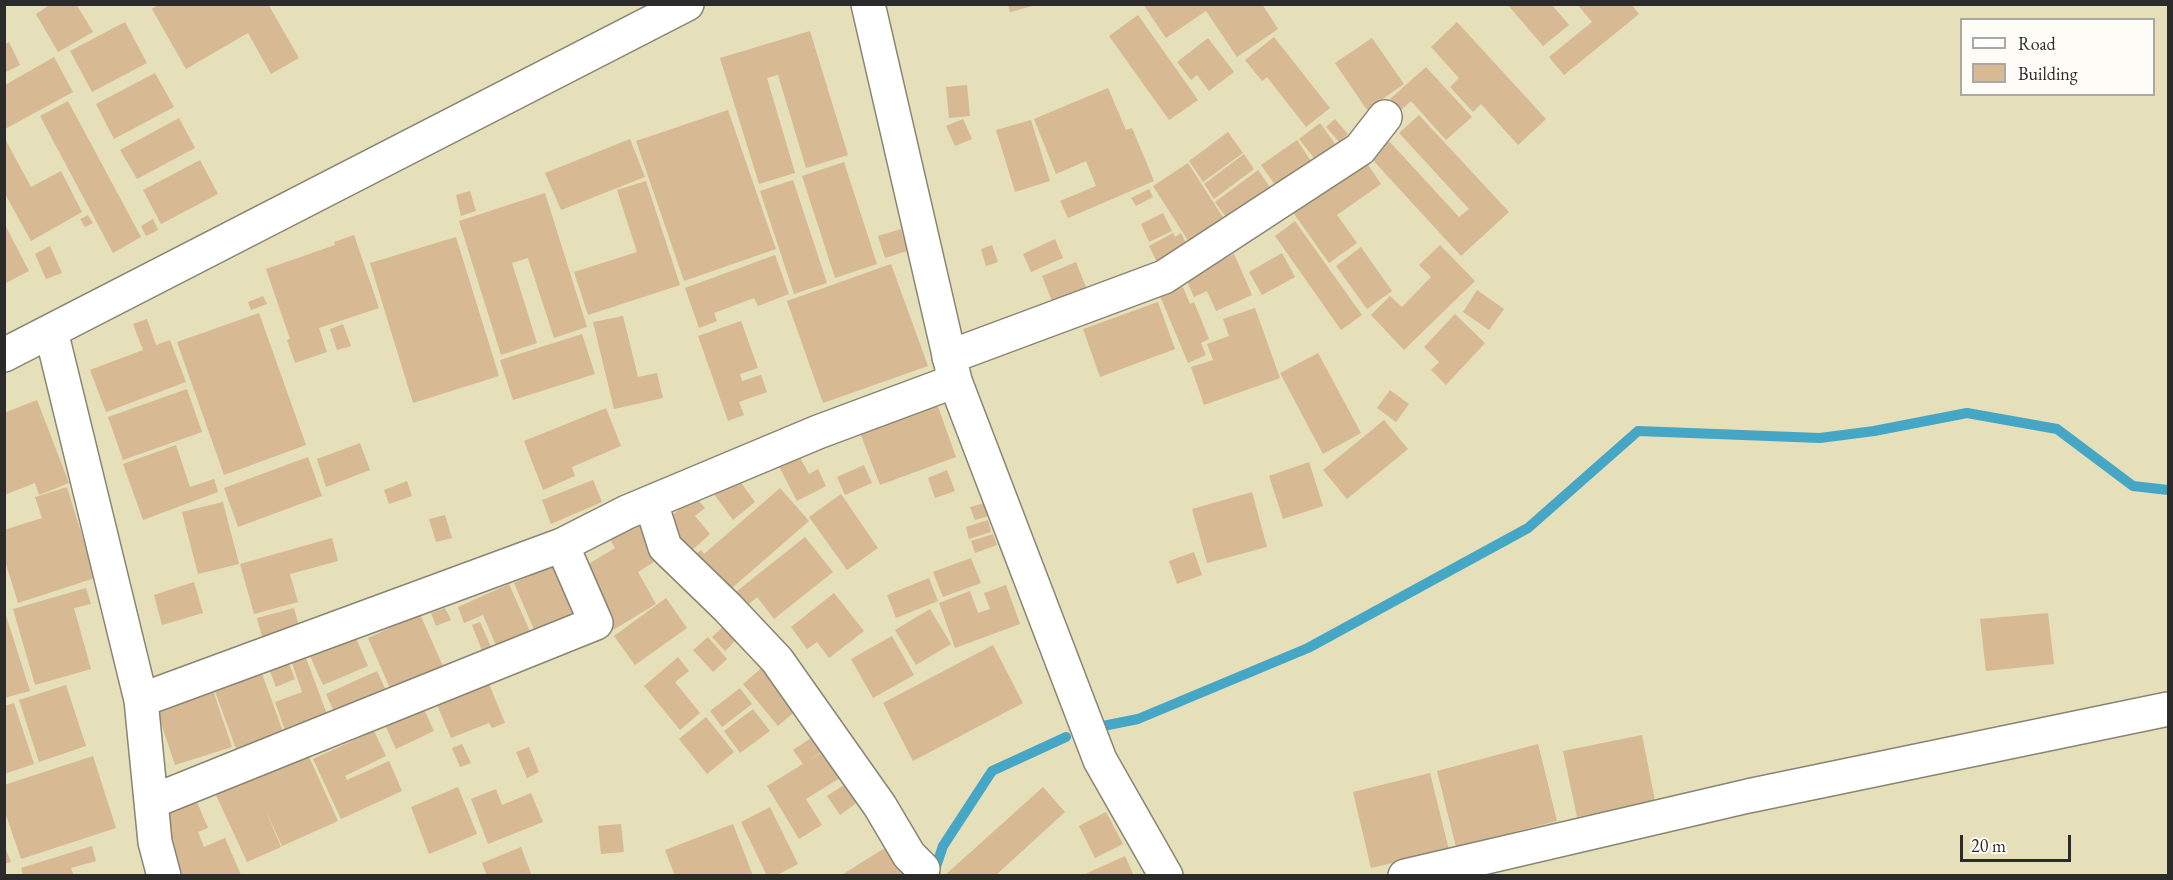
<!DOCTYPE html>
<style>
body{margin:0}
#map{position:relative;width:2173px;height:880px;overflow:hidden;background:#e5dfba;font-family:"EB Garamond",serif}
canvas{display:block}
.frame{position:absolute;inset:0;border:6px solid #2b2b2b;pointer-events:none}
.legend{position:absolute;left:1960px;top:18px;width:195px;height:78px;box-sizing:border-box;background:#fdfcf7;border:2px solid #a9a8a5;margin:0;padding:8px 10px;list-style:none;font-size:18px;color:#2b2b2b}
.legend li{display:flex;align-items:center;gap:12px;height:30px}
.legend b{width:30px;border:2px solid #a9a8a5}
.scale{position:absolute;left:1960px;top:835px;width:111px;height:27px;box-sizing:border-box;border:3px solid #2b2b2b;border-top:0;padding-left:8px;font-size:18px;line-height:21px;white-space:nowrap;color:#2b2b2b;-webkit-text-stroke:4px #fdfcf7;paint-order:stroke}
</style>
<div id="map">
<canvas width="2173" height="880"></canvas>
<div class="frame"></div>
<ul class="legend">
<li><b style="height:8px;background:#fff"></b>Road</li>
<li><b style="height:16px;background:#d7b994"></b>Building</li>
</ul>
<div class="scale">20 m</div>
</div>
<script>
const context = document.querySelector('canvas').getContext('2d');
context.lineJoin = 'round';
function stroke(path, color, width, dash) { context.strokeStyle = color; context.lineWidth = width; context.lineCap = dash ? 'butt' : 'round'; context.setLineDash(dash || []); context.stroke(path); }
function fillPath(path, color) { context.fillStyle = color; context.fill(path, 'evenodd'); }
const stream = new Path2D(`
 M1103,726L1138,719L1308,648L1528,528L1638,431L1820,438L1874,431L1967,413L2057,429L2133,486L2168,490
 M933,875L943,846L992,771L1066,737`);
const building = new Path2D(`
 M51,4H76L93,32L58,52L36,14Z
 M159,4H268L299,58L271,74L248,33L186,69L152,9Z
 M1143,4H1262L1278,29L1237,57L1206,11L1166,38Z
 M1577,4H1631L1639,14L1564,75L1549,57L1592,22Z
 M1008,5H1036L1010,12Z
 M1508,5H1552L1569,25L1543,46Z
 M1138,15L1198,100L1169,120L1109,36Z
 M125,22L147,63L92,92L70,51Z
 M1457,22L1546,119L1518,145L1481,104L1473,112L1450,87L1459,78L1431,47Z
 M810,31L848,155L806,168L778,75L767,78L795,173L759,184L720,58Z
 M1274,37L1330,108L1306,127L1267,77L1262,81L1245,60Z
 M1208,38L1234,72L1209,91L1197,75L1191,80L1177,62Z
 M1372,38L1404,84L1367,110L1335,63Z
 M9,42L20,65L4,73V45Z
 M54,57L73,92L5,129V85Z
 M1426,67L1472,117L1446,140L1411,101L1401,110L1390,99Z
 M155,73L174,107L114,139L96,104Z
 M967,85L970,116L949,118L946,87Z
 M1108,88L1126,130L1132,128L1154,181L1068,218L1060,201L1096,186L1086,161L1056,174L1034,119Z
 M68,101L141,237L113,253L40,116Z
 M728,110L776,249L684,281L636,141Z
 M1419,115L1509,212L1461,256L1370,157L1388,140L1459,217L1469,209L1399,133Z
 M179,118L195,148L137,179L120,150Z
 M963,119L972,139L955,146L946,126Z
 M1335,119L1348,134L1339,142L1326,127Z
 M1031,120L1050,181L1015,192L996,130Z
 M1320,123L1338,148L1318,163L1299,139Z
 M1228,132L1243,153L1203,182L1189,161Z
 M4,137L31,187L61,171L82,212L31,241L4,192Z
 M630,139L645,177L561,210L545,173Z
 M1297,140L1313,164L1278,189L1261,165Z
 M1244,154L1254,169L1214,199L1204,184Z
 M1364,159L1381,184L1337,215L1357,243L1329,263L1292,211Z
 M200,160L218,194L161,224L143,190Z
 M844,162L877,264L835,278L802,176Z
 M1188,163L1230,228L1194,250L1153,186Z
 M1258,170L1274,193L1231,224L1215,202Z
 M793,180L827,283L794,294L760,191Z
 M646,181L680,285L588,315L574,272L637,252L617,190Z
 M1149,189L1153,197L1136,206L1131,198Z
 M470,191L476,211L461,216L456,195Z
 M545,193L587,327L554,338L528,258L512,263L537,343L501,355L459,221Z
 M1163,213L1172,231L1149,242L1141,224Z
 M88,215L93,223L85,227L80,219Z
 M153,219L158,230L146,236L141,226Z
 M1295,221L1362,315L1341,330L1275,236Z
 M4,223L29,271L4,284Z
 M901,229L907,251L885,258L878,236Z
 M1173,233L1175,237L1181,233L1191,253L1160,268L1149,246Z
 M354,235L379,308L319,328L327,352L295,363L287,340L290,339L266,269L335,245L334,242Z
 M456,237L499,376L413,403L370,263Z
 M1055,239L1063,258L1031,272L1023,254Z
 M992,245L998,262L986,266L981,249Z
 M1440,245L1475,281L1404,350L1371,315L1390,296L1402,307L1431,277L1419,265Z
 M50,246L62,273L46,279L35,254Z
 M1361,247L1392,291L1367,309L1336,266Z
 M1282,253L1295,277L1262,295L1249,272Z
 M1234,254L1252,295L1216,311L1207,291L1194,297L1185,277Z
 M775,255L789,294L758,306L754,298L714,313L717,321L699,328L685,288Z
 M1076,262L1088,292L1054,306L1042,276Z
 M891,264L928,366L823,403L787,301Z
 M1183,287L1190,304L1194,302L1209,339L1201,343L1206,355L1188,363L1160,296Z
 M1477,290L1504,309L1489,330L1463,312Z
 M263,296L267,304L251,310L248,302Z
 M1158,302L1175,349L1100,377L1083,329Z
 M1255,308L1280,378L1204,405L1191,367L1213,360L1207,344L1229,336L1223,319Z
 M259,313L306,445L224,475L177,342Z
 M1455,314L1485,343L1446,385L1431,370L1439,362L1424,347Z
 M623,316L638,377L657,373L663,398L614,409L593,322Z
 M147,319L156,345L170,340L186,382L106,412L90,370L143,350L133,324Z
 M741,321L758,368L740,374L742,381L761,375L767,392L739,402L744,415L728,421L698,336Z
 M343,324L351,346L337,350L330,329Z
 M582,334L595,374L513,400L500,360Z
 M1318,353L1361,433L1323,454L1280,373Z
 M187,389L202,432L123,460L108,417Z
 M1390,390L1409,404L1396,422L1377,408Z
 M37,400L69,483L39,495L35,483L4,495V413Z
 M936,401L956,457L880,485L859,430Z
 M606,408L621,446L572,467L575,476L543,490L524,441Z
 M1384,420L1408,449L1347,499L1323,470Z
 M360,443L370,470L326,487L317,459Z
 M176,445L190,487L214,479L218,492L143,520L123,464Z
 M796,450L809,474L818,469L826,486L797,501L776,461Z
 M308,457L322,496L238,527L224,488Z
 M1309,462L1323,506L1283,519L1269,476Z
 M864,465L872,483L845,495L837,477Z
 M947,470L955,491L935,498L928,478Z
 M737,477L755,502L733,520L714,494Z
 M593,480L602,502L551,524L542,500Z
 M407,481L412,496L389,504L384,490Z
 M67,487L95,578L18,603L4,558V530L42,518L35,497Z
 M780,488L809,521L724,595L691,558L701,550L704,554Z
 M1252,492L1267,547L1207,563L1192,509Z
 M841,494L878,548L847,570L809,517Z
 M695,496L705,508L695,516L710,534L688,554L662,524Z
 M223,502L239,564L198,574L182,512Z
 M985,503L989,516L975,520L970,507Z
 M445,515L452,538L436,542L429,519Z
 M640,519L663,556L638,572L656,604L613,630L577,571L615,548L609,538Z
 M988,520L991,532L969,539L966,527Z
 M993,534L997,545L975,553L971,541Z
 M805,537L833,572L774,619L757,597L748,605L737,591Z
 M332,538L338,561L290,574L298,602L254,614L240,564Z
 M1194,552L1202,575L1177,584L1169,561Z
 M971,558L981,583L943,597L933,572Z
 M560,562L581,611L535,632L514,583Z
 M929,578L938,601L896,618L887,595Z
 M194,582L203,613L162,625L154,595Z
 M509,584L532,636L498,650L483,615L464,623L458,607Z
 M1006,585L1020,624L955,648L939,603L970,591L978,613L990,609L984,593Z
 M86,588L91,604L74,608L91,669L35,685L13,609Z
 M834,593L864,631L829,658L817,642L807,649L791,627Z
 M666,598L687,628L635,665L614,636Z
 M294,608L300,630L263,640L257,618Z
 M445,608L451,620L436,626L431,613Z
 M4,609L30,691L4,698Z
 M930,609L951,644L916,665L895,630Z
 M2048,613L2054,664L1986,671L1980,619Z
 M420,614L445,671L393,695L368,638Z
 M480,622L492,649L483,653L472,625Z
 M723,627L736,640L725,651L712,637Z
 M355,636L368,666L323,685L310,656Z
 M892,636L914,675L873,698L851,659Z
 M708,637L727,659L713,672L693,650Z
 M993,645L1023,703L913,761L883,703Z
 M678,657L689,671L675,682L700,713L680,730L644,686Z
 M306,658L328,717L286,733L275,702L302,692L292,663Z
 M287,659L295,679L276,687L268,666Z
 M765,665L800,707L778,726L743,684Z
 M260,668L286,740L239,757L213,686Z
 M377,671L389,697L338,720L326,694Z
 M487,679L505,723L492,728L489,723L451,738L435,700Z
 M66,685L86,746L39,762L19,700Z
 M740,688L752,704L722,727L710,711Z
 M213,690L232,747L175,765L156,708Z
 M14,703L34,764L4,774V706Z
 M422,705L434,731L396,749L384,723Z
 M753,709L770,731L740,753L724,731Z
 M706,717L734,752L707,774L679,739Z
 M374,731L386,756L345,776L347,780L389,761L402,791L341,819L313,759Z
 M1642,735L1655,801L1577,817L1563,751Z
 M811,738L821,752L807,762L824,751L840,778L806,799L822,825L799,839L767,786L803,764L793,750Z
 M462,744L471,763L460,767L452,748Z
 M1538,744L1557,821L1456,847L1437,771Z
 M529,747L539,772L527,778L516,752Z
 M306,750L338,821L282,846L265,809L281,847L247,862L215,793Z
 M93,756L116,828L21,859L4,809V785Z
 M1430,773L1449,850L1371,868L1353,792Z
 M847,783L859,801L840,815L827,796Z
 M458,787L477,834L429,854L411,807Z
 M1043,787L1065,812L995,876H944Z
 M496,789L502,805L531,793L543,822L488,844L471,799Z
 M196,800L208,828L198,832L204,847L225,838L241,875L183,876L158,816Z
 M770,807L798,864L775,876H767L741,822Z
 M1106,812L1123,844L1095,858L1079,826Z
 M621,824L624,852L601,854L598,826Z
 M733,824L753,876H675L665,850Z
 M4,845L11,862L4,864Z
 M92,846L96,861L71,868L74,876H23L21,868Z
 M888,846L906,876H840Z
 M521,847L532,876H487L482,863Z
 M1125,856L1134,876H1081Z`);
const minor = new Path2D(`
 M51,331L141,700L155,842L164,876
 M4,355L687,4
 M949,357L1164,277L1360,149L1385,117
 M651,503L665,547L727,607L777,660L880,806L909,855L923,869
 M141,700L562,545L627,512L818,432L955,381
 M151,802L596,623L562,545
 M1405,876L1748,796L2168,709`);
const tertiary = new Path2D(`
 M868,4L955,381L1100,760L1166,876`);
stroke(stream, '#45a7c5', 10);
fillPath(building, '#d7b994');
stroke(minor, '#888572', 36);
stroke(tertiary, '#888572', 36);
stroke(minor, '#fff', 33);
stroke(tertiary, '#fff', 33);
</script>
